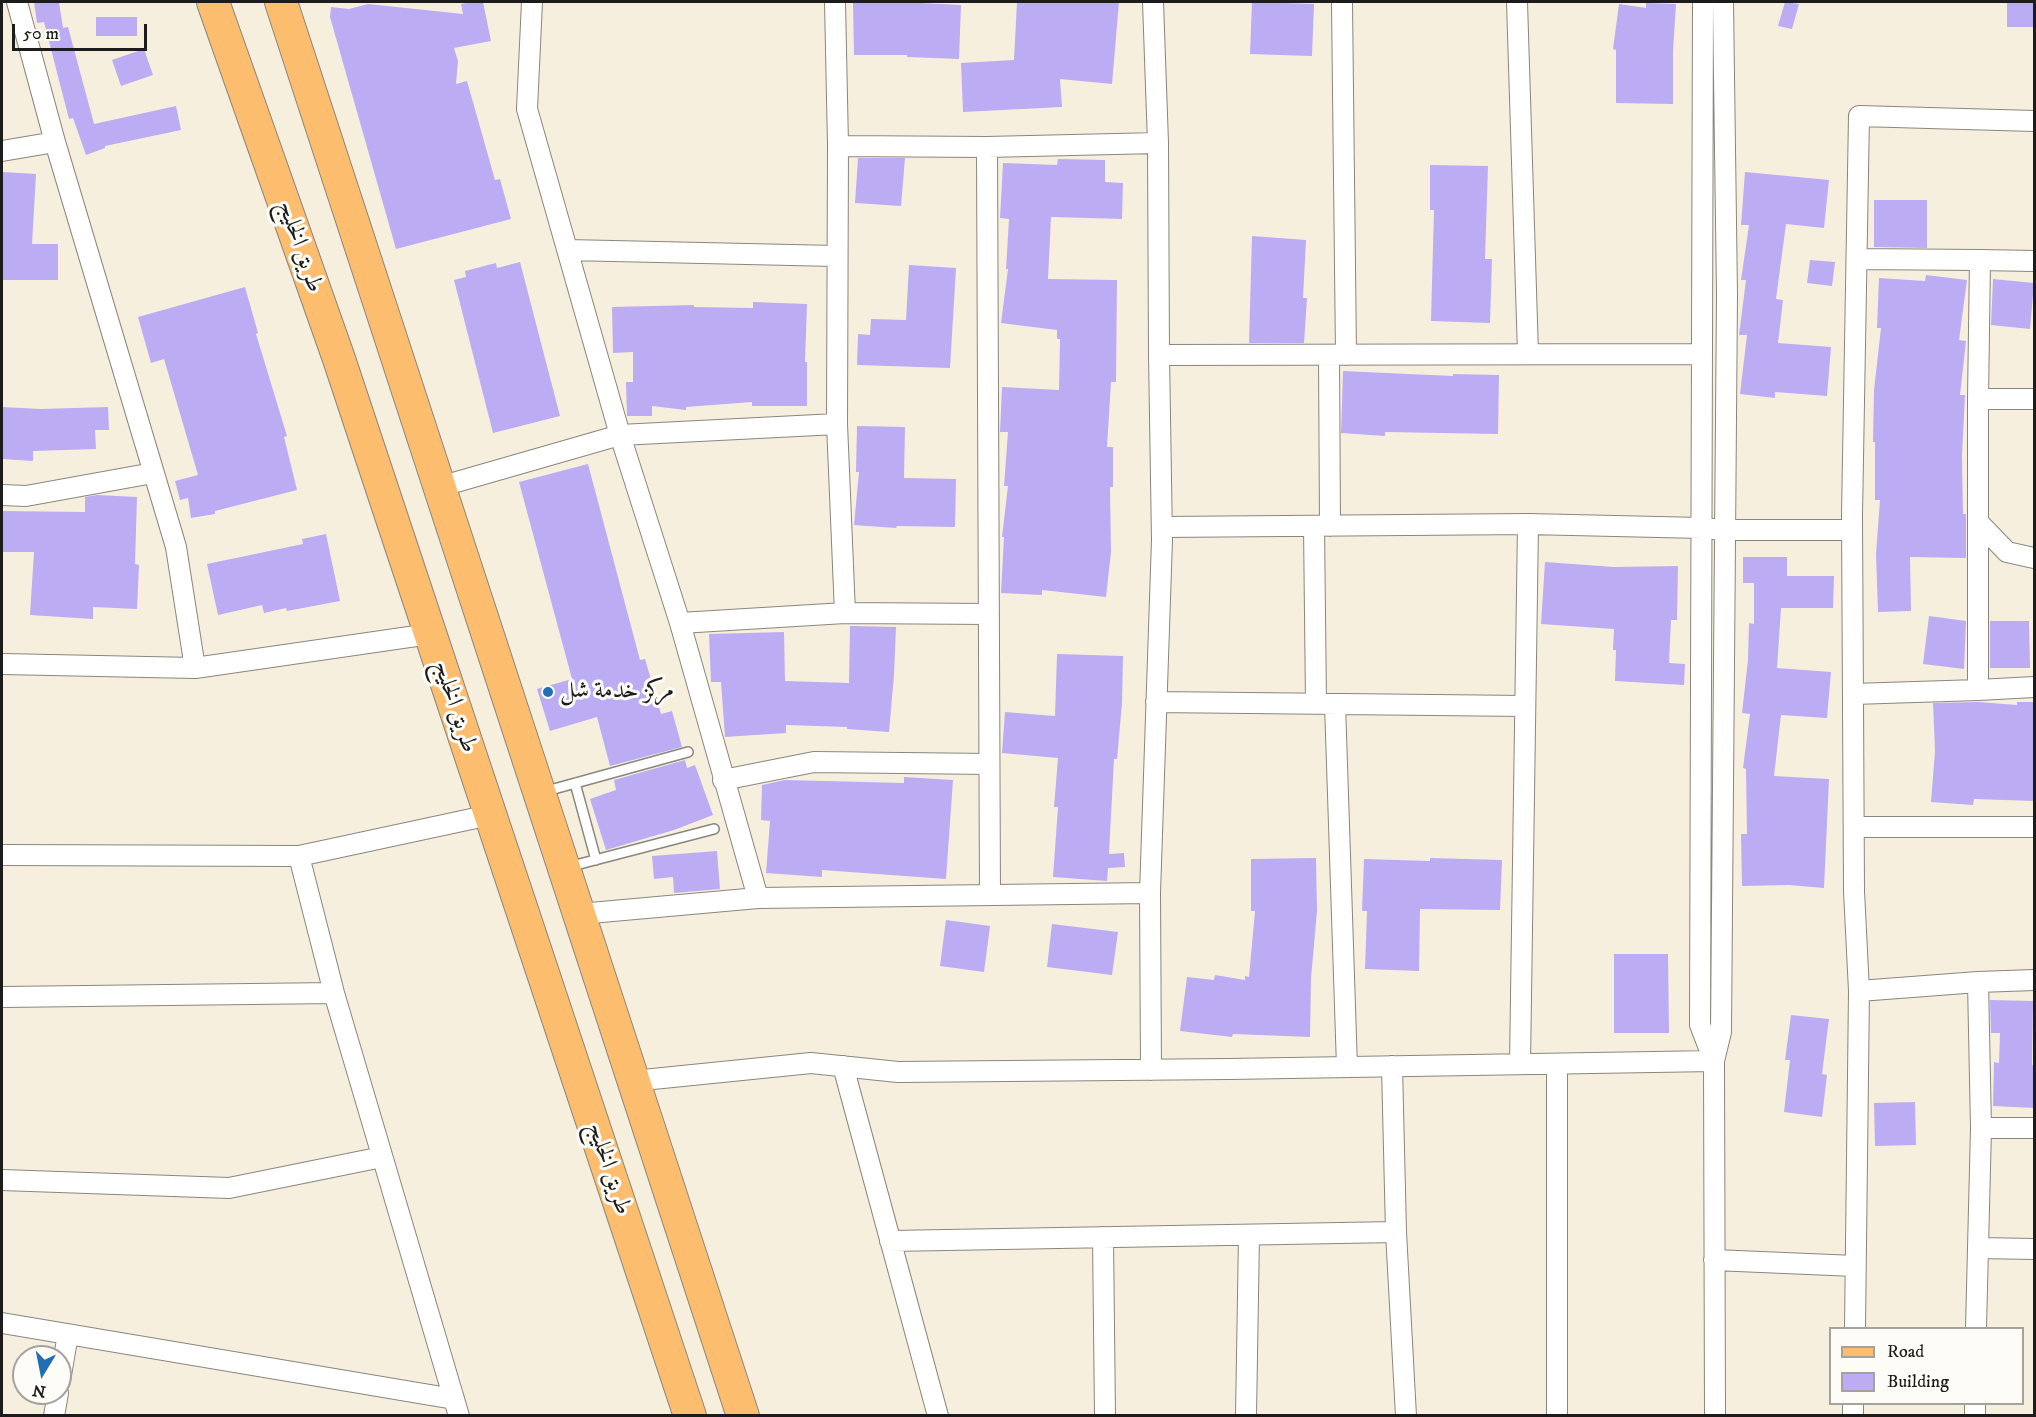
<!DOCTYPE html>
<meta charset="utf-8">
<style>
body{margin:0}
#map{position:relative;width:2036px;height:1417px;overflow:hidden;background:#f7efde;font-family:"IM FELL DW Pica",serif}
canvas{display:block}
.frame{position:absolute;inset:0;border:3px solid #1c1c1c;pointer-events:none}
.legend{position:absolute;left:1829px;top:1327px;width:195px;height:78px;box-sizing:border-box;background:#fdfcf7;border:2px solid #a3a29f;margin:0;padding:8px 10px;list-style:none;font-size:18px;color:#1c1c1c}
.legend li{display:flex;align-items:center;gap:12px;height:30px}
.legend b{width:30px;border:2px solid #a3a29f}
.north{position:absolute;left:12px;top:1345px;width:60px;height:60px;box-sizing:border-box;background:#fdfcf7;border:2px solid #a3a29f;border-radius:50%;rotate:190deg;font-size:16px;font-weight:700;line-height:24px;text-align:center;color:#1c1c1c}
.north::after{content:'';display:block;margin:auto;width:21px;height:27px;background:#1f6fb2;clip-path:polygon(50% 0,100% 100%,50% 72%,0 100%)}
.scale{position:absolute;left:12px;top:24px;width:135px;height:27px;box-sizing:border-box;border:3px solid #1c1c1c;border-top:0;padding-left:8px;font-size:18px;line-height:21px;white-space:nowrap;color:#1c1c1c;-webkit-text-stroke:4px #fdfcf7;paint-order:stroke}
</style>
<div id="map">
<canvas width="2036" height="1417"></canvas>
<div class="frame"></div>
<ul class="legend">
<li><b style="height:8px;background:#fcbd6f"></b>Road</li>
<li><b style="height:16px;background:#bcacf4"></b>Building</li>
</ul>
<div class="north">N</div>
<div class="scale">50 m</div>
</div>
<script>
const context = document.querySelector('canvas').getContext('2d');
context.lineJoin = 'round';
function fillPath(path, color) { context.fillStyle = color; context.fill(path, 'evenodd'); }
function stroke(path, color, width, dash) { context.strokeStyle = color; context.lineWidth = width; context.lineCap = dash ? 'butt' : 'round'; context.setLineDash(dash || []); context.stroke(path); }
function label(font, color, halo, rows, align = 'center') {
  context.font = font + ' "IM FELL DW Pica",Amiri,serif'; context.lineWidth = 6; context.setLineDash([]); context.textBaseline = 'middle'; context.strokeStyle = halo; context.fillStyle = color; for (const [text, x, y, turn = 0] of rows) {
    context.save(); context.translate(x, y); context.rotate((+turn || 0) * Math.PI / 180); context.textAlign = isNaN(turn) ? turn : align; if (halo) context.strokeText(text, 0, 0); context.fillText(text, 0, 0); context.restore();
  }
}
const building = new Path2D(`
 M34,2H59L63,28L68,27L94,124L176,106L181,130L105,146V148L86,155L73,118L69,119L44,22L37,23Z
 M471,2H483L491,41L454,48L458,61L456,84L467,81L495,180L500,179L511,219L396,249L330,17L331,7L349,9L368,4L463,14L461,4Z
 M853,2H900L961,5L959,59L907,57V55H854Z
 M1017,2H1119L1112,84L1060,79L1062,107L963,112L961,63L1014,60Z
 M1252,2L1314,4L1312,56L1250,54Z
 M1785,2L1799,4L1792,29L1778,26Z
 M2007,2H2034V27H2007Z
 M1646,3L1676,4L1673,51V104L1616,103V50L1613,49L1619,4L1646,8Z
 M96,17H137V36H96Z
 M144,49L153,75L121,86L112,60Z
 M858,158H905L901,206L855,203Z
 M1058,159L1105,160V182L1123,183L1122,219L1051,217L1048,279L1117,280L1116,382H1111L1107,447H1113V487H1110L1111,552L1106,597L1042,590V595L1001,593L1004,537H1002L1008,486H1004L1008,432H1000L1002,387L1059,390L1060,339H1057V330L1001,323L1008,269H1006L1009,219L1000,218L1003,163L1057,165Z
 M1430,165L1488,166L1485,259H1492L1490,323L1431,321L1434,210H1430Z
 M2,172L36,174L32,244H58V280H2Z
 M1745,172L1829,180L1824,228L1786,224L1776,299L1783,300L1778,343L1831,347L1827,396L1775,392V398L1740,394L1747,335H1739L1746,280H1741L1749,225H1741Z
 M1874,200H1927V248L1874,247Z
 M1252,236L1306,240L1303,298H1307L1304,343H1249Z
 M1810,260L1835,262L1832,286L1807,283Z
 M520,262L560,416L493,433L454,280L466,277L465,271L496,263L497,268Z
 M909,265L956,268L950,368L857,365L858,334L870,335L871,319L906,320Z
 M1926,275L1967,280L1959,340L1966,341L1960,395H1965L1962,456L1963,514H1966V558L1910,557L1911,611L1878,612L1876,554L1880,500H1875V442H1873L1874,390L1881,328H1877L1879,278L1925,281Z
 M1993,279L2034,283L2030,329L1991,325Z
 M245,287L258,333L256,334L287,436L284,437L297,490L215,511V514L191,518L188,498L180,500L175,481L198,475L164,359L151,363L138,317Z
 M753,302L807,304L805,362H807V406H752V402L686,407V410L652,406V416H627L626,382H633V352L613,353L612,307L694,305V307L753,308Z
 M1343,371L1453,376V374L1499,375L1498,434L1385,432V436L1341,433Z
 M2,407L41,409L108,407L109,430H95L96,449L33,451V461L2,459Z
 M857,426L905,427L904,478L956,479L955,527L897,526L896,528L854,525L859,472H856Z
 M588,464L640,660L645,659L661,714L672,711L682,747L610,766L597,717L550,731L537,689L572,679L519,482Z
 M97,495L137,497L135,564L139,565L137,609L93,607V619L30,615L34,552H2V511L85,512V497Z
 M326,534L340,601L287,611L286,608L264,613L262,605L218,615L207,564L303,544L302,539Z
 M1743,557H1787V576H1834L1833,608H1781L1777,668L1831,672L1827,718L1781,715L1774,776L1829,779L1824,888L1789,885L1742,886L1741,834H1747L1746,769L1743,768L1750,714L1742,713L1748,660L1749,623L1754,624V583H1743Z
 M1545,562L1614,567L1678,566L1677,620H1671L1669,663L1685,664L1684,685L1615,681L1616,650H1613L1614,629L1541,624Z
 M1929,616L1966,621L1964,669L1923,664Z
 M1990,621H2029L2030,668H1990Z
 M850,626L896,627L894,675L889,732L847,729V727L786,725V733L725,737L721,682H711L709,634L784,632L785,681L849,683Z
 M1057,654L1123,656L1122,703L1117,759H1114L1109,854L1124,853L1125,867L1108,868L1107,881L1053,877L1058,807H1054L1058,758L1002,753L1005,712L1055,716Z
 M1978,702L2017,705V702H2034V801L1974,799L1973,805L1931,802L1935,751L1933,703Z
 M685,760L687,768L695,765L713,815L674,830L606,850L590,799L616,790L614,780Z
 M904,777L953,780L946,879L822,870V877L766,873L770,821L761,820L762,785L785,780L904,783Z
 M717,851L720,889L674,893L673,877L654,879L652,856Z
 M1316,858L1317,911L1311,978L1310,1037L1233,1034L1232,1037L1180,1031L1187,977L1214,980L1215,975L1245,980V976L1249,977L1255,911H1251V859Z
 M1430,858L1502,860L1500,910L1420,909L1419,971L1365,969L1367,911H1362L1364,859L1430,861Z
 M946,920L990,926L984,972L940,966Z
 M1052,924L1118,932L1112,975L1047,967Z
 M1614,954H1668L1669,1033H1614Z
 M1990,1000L2033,1001L2032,1065H2034V1108L1993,1106L1994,1062L1999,1063L2000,1033H1991Z
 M1791,1015L1829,1019L1822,1074L1827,1075L1822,1117L1784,1112L1790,1060H1785Z
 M1915,1102L1916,1145L1875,1146L1874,1103Z`);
const service = new Path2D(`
 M575,783L596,860
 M543,792L688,752
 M568,867L714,829`);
const minor = new Path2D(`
 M17,2L55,142L176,547L195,668
 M532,2L527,109L620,435L680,623L758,898
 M835,2L838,146L837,424L845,613
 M1342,2L1346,355
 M1517,2L1528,354
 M1703,2L1700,1025L1714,1061
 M838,146L987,147L1158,143
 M987,147L990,895
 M2,151L55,142
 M568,250L836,256
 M1857,259L1980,260
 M1159,355L1702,354
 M1329,355L1330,526
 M1978,399L1980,260L2034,261
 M2034,399H1978V690L2034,687
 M439,487L620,435L837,424
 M2,495L26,496L153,473
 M1978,522L2007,552L2034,558
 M1528,524L1702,528L1725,530H1852
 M1314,526L1316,703
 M1162,527L1528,524L1520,1064
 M680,623L845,613L989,614
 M2,664L195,668L430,634
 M1853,694L1978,690
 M1156,702L1525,706
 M1335,704L1347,1067
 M723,780L814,762L989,764
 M1854,827H2034
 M2,855L299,856L490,815
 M299,856L334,993L459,1416
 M579,914L758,898L1150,893
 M1978,982L1981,1128
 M1859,991L1978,982L2034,980
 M2,997L334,993
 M1557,1064V1416
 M843,1066L938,1416
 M1392,1066L1396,1232L1406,1416
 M1151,1070L1150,893L1162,540L1159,355L1158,143L1153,2
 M633,1081L811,1063L898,1072L1229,1069L1714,1061
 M2,1180L229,1188L382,1157
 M1103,1237L1105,1416
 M890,1241L1396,1232
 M1978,1248L2034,1249
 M1714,1260L1855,1266
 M2,1323L454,1399
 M1855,1328L1859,991L1854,891L1852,515L1859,116L2034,121
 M1976,1328L1981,1128H2034
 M60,1381L68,1334
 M54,1416L58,1393
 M1246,1416L1249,1235
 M1715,1416L1714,1061L1721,1032L1727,295L1723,2
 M1853,1416V1404
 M1975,1416V1404`);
const primary = new Path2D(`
 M213,2L339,359L690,1416
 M281,2L743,1416`);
const markers = [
 [548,692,6,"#1f6fb2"]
];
const streetNames = [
 ["طريق الخليج",299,247,71],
 ["طريق الخليج",454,707,72],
 ["طريق الخليج",608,1169,72]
];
const poiNames = [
 ["مركز خدمة شل",560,692]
];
fillPath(building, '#bcacf4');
stroke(service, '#8a867d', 12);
stroke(minor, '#8a867d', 22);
stroke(primary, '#8a867d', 34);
stroke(service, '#fff', 9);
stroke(minor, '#fff', 20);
stroke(primary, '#fcbd6f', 32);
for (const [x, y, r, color] of markers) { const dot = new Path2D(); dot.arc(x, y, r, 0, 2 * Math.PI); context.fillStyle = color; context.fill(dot); stroke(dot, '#fdfcf7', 2); }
label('24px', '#1c1c1c', '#fdfcf7', streetNames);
label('24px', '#1c1c1c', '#fdfcf7', poiNames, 'left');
</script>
